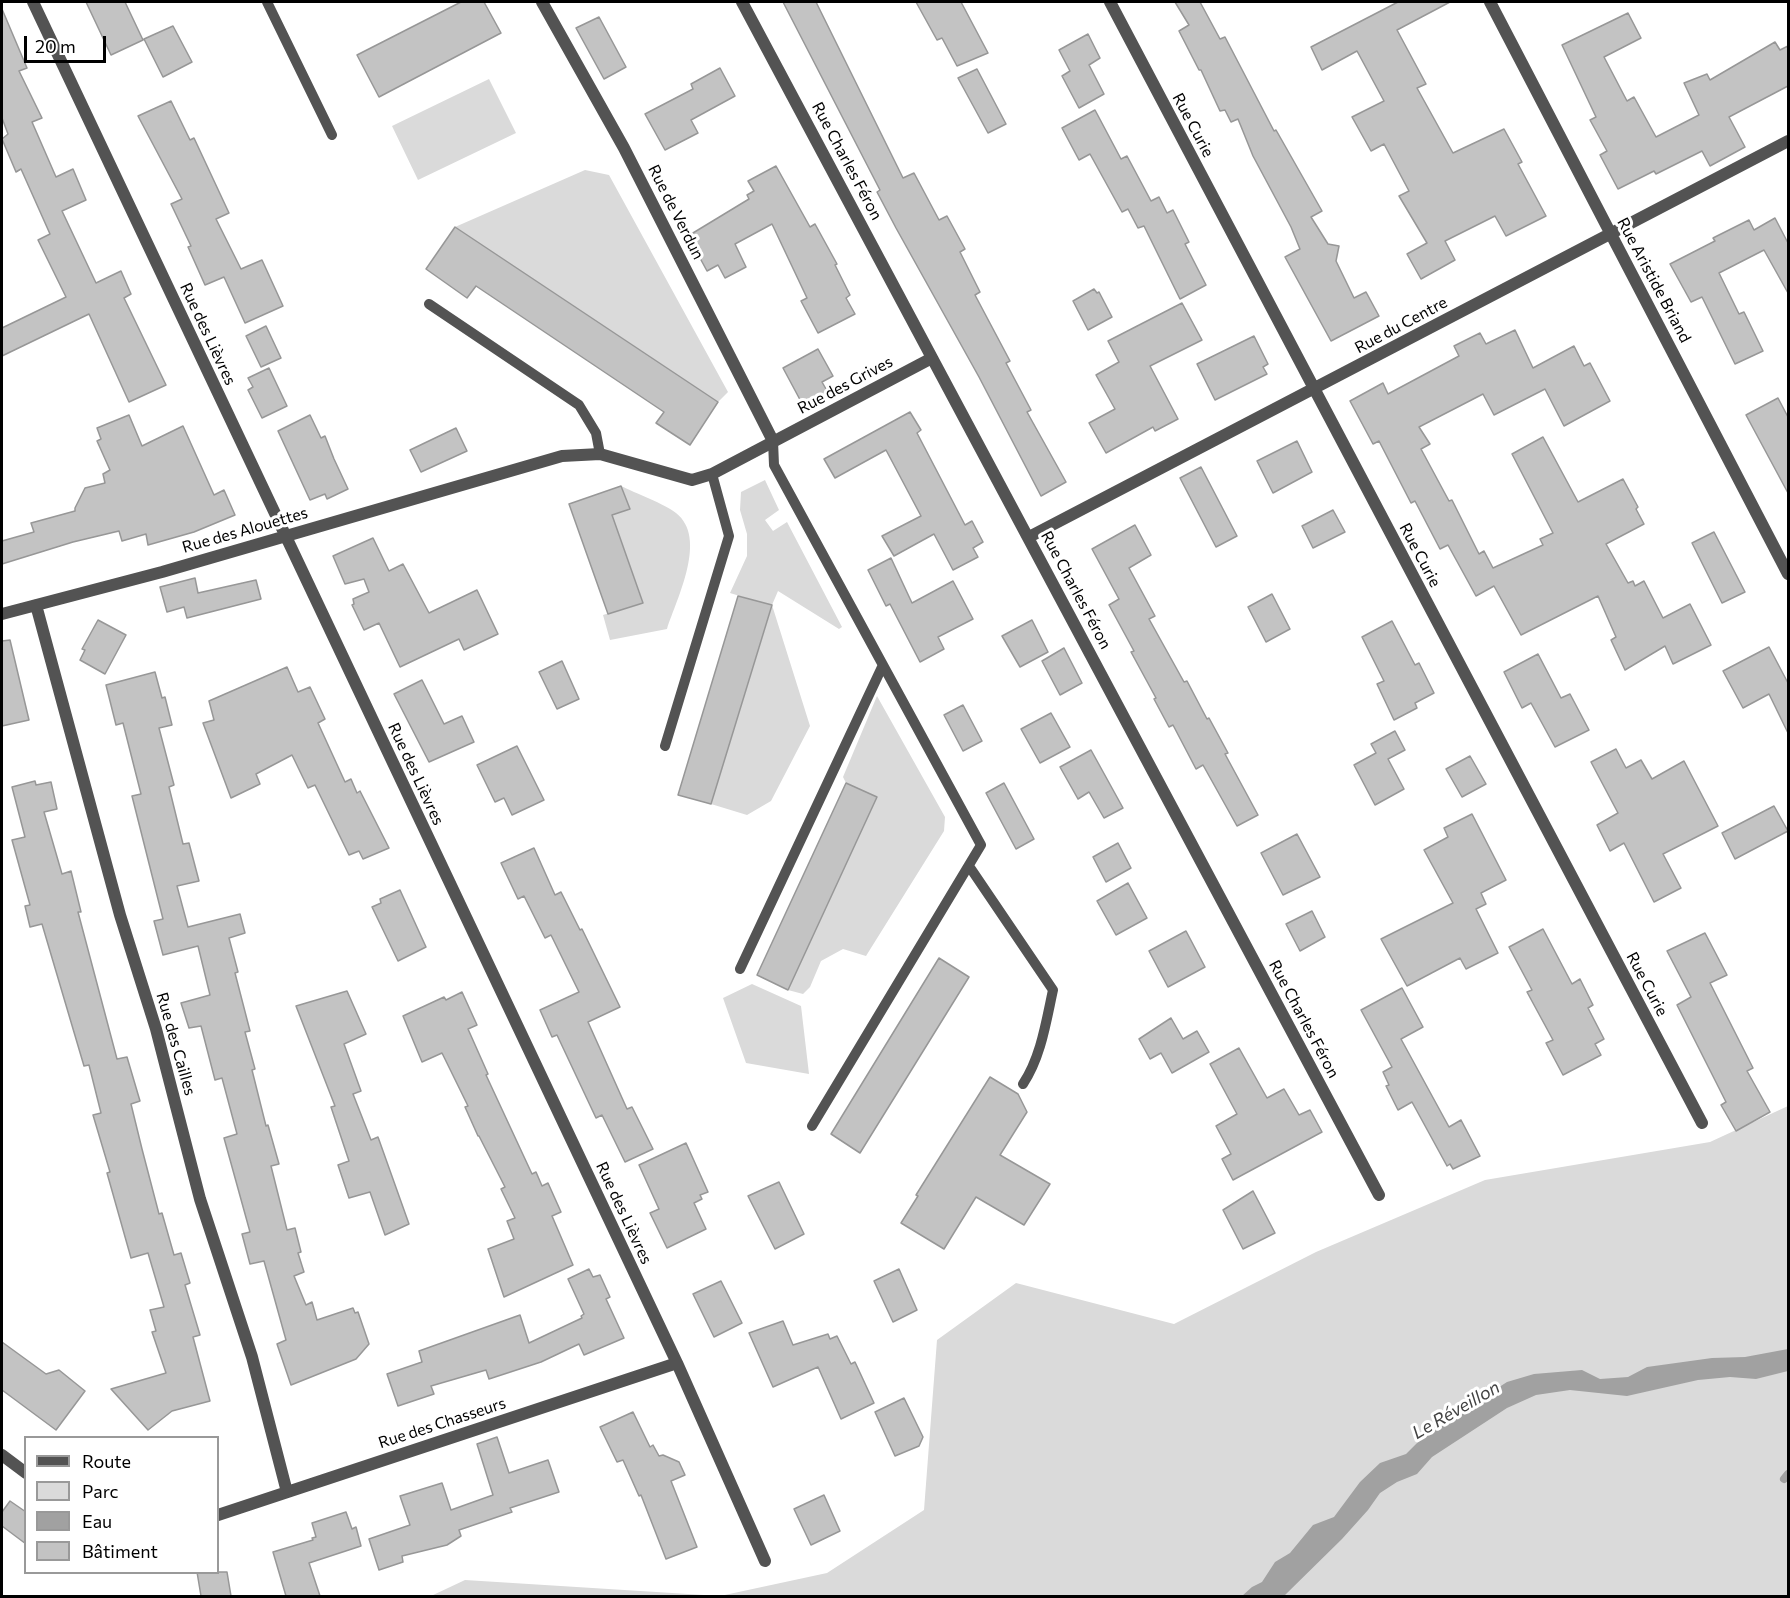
<!DOCTYPE html>
<meta charset="utf-8">
<style>
body{margin:0}
#map{position:relative;width:1790px;height:1598px;overflow:hidden;background:#fff;font-family:Commissioner,sans-serif}
canvas{display:block}
.frame{position:absolute;inset:0;border:3px solid #000;pointer-events:none}
.legend{position:absolute;left:24px;top:1436px;width:195px;height:138px;box-sizing:border-box;background:#fff;border:2px solid #999;margin:0;padding:8px 10px;list-style:none;font-size:18px;color:#000}
.legend li{display:flex;align-items:center;gap:12px;height:30px}
.legend b{width:30px;border:2px solid #999}
.scale{position:absolute;left:24px;top:36px;width:82px;height:27px;box-sizing:border-box;border:3px solid #000;border-top:0;padding-left:8px;font-size:18px;line-height:21px;white-space:nowrap;color:#000;-webkit-text-stroke:4px #fff;paint-order:stroke}
</style>
<div id="map">
<canvas width="1790" height="1598"></canvas>
<div class="frame"></div>
<ul class="legend">
<li><b style="height:8px;background:#535353"></b>Route</li>
<li><b style="height:16px;background:#dadada"></b>Parc</li>
<li><b style="height:16px;background:#a1a1a1"></b>Eau</li>
<li><b style="height:16px;background:#c3c3c3"></b>Bâtiment</li>
</ul>
<div class="scale">20 m</div>
</div>
<script>
const context = document.querySelector('canvas').getContext('2d');
context.lineJoin = 'round';
function fillPath(path, color) { context.fillStyle = color; context.fill(path, 'evenodd'); }
function stroke(path, color, width, dash) { context.strokeStyle = color; context.lineWidth = width; context.lineCap = dash ? 'butt' : 'round'; context.setLineDash(dash || []); context.stroke(path); }
function label(font, color, halo, rows, align = 'center') {
  context.font = font + ' Commissioner,sans-serif'; context.lineWidth = 6; context.setLineDash([]); context.textBaseline = 'middle'; context.strokeStyle = halo; context.fillStyle = color; for (const [text, x, y, turn = 0] of rows) {
    context.save(); context.translate(x, y); context.rotate((+turn || 0) * Math.PI / 180); context.textAlign = isNaN(turn) ? turn : align; if (halo) context.strokeText(text, 0, 0); context.fillText(text, 0, 0); context.restore();
  }
}
const green = new Path2D(`
 M489,79L516,133L418,180L392,126Z
 M585,170L609,175L728,392L718,402L455,227Z
 M765,480L779,510L765,520L773,531L787,522L842,627L839,629L778,591L772,605L810,726L771,801L747,815L711,804L772,606L730,593L747,556V534L740,510L741,492Z
 M621,486C635,493 665,504 676,513C708,538 677,598 667,629L610,640L603,615L643,602L612,515L630,509Z
 M877,696L945,817L944,831L866,956L843,949L821,961L810,987L803,994L788,990L876,797L846,783L843,777Z
 M752,984L801,1006L809,1074L746,1063L723,998Z
 M1788,1106V1596H431L465,1580L720,1596L827,1573L924,1510L937,1340L1016,1283L1174,1324L1316,1252L1485,1180L1710,1142Z`);
const water = new Path2D(`
 M1788,1349V1371L1756,1379L1730,1377L1698,1380L1627,1396L1570,1390L1536,1395L1507,1408L1432,1457L1417,1474L1397,1482L1380,1493L1368,1510L1342,1539L1284,1596H1242L1252,1587L1262,1582L1275,1562L1290,1553L1313,1525L1334,1517L1360,1482L1380,1463L1406,1454L1419,1441L1459,1413L1507,1382L1534,1374L1582,1370L1600,1379L1628,1377L1647,1367L1712,1358L1745,1357Z`);
const stream = new Path2D(`
 M1784,1479L1788,1474`);
const building = new Path2D(`
 M86,2H125L143,40L111,55Z
 M461,2H484L501,33L379,97L357,55Z
 M783,2H816L903,178L914,173L939,220L947,216L965,249L960,252L980,292L975,295L1010,361L1006,363L1031,410L1027,412L1066,482L1041,496L979,377L896,228L877,192L880,190Z
 M916,2H961L988,53L957,66L942,38L937,40Z
 M1175,2H1200L1220,39L1225,37L1274,131L1276,130L1322,211L1311,217L1328,244L1339,246L1336,261L1354,298L1366,292L1379,316L1331,341L1285,257L1300,249L1291,227L1253,156L1238,119L1231,122L1225,110L1220,111L1201,70H1199L1179,31L1189,25Z
 M1398,2H1450L1397,30L1426,84L1417,88L1453,153L1504,129L1522,162L1518,164L1546,216L1506,236L1495,216L1445,241L1455,260L1421,279L1407,254L1427,243L1399,196L1409,191L1384,144L1371,151L1352,117L1384,101L1357,51L1322,70L1311,47Z
 M2,9L27,68L19,71L42,118L32,122L56,177L73,169L86,200L62,211L96,283L121,271L131,294L124,298L166,385L129,402L89,314L2,356V328L66,297L38,240L50,234L21,169L16,172L2,139L8,134L2,118Z
 M1628,13L1641,38L1604,57L1627,101L1634,97L1656,137L1699,115L1684,83L1707,74L1710,80L1775,42L1780,50L1788,46V86L1729,117L1745,147L1710,166L1702,151L1656,174L1654,171L1618,189L1600,155L1607,151L1590,120L1596,117L1562,45Z
 M599,17L626,67L604,79L576,28Z
 M173,26L192,62L163,77L144,39Z
 M1088,34L1100,58L1089,65L1104,94L1079,108L1062,76L1070,71L1059,50Z
 M720,68L735,96L691,120L698,133L665,150L645,114L693,89L691,84Z
 M977,69L1006,124L988,133L958,78Z
 M171,101L190,140L194,138L229,213L216,219L241,269L262,260L283,306L245,323L224,277L205,285L188,247L191,246L171,204L182,199L138,116Z
 M1095,110L1121,159L1127,156L1151,201L1159,197L1167,213L1173,210L1189,242L1185,244L1206,285L1180,299L1144,226L1138,228L1128,209L1122,212L1090,154L1079,160L1062,128Z
 M776,166L810,227L815,224L837,264L835,265L850,295L846,298L855,314L818,333L801,301L807,298L772,224L735,244L746,267L725,278L718,265L707,271L688,236L749,199L747,195L754,191L748,181Z
 M1775,218L1788,243V293L1764,250L1719,273L1739,314L1744,312L1763,351L1735,364L1702,297L1691,302L1670,264L1715,241L1713,238L1749,220L1754,230Z
 M455,227L718,402L690,445L656,423L664,412L476,286L467,298L426,269Z
 M1094,289L1097,293L1099,292L1112,317L1088,330L1073,301Z
 M1182,303L1202,340L1150,366L1178,419L1155,431L1153,427L1106,453L1089,423L1115,409L1096,375L1119,362L1108,341Z
 M266,326L281,358L261,367L246,336Z
 M1515,330L1533,368L1574,346L1584,366L1590,363L1610,401L1564,426L1545,389L1494,415L1483,394L1419,427L1430,444L1421,449L1449,501L1452,500L1479,554L1484,551L1493,568L1543,545L1540,539L1553,533L1512,454L1543,437L1578,502L1623,479L1638,507L1636,509L1644,524L1606,544L1628,583L1633,581L1635,586L1644,581L1663,618L1690,604L1711,645L1673,664L1665,646L1625,670L1611,640L1616,637L1598,596L1521,635L1494,586L1476,596L1448,545L1440,549L1415,501L1411,503L1379,441L1373,444L1350,401L1383,383L1388,394L1459,356L1454,346L1480,333L1486,344Z
 M1254,336L1268,364L1263,367L1267,374L1215,400L1197,364Z
 M818,349L833,376L822,382L830,396L805,409L783,368Z
 M269,368L287,406L262,418L248,390L253,387L248,378Z
 M1778,398L1788,417V493L1746,415Z
 M910,412L921,430L917,433L965,525L972,521L983,542L973,548L978,557L953,570L934,534L894,556L882,536L921,516L886,450L835,478L824,459Z
 M129,415L142,446L183,426L214,495L224,490L235,515L194,532L148,545L146,534L122,541L119,531L73,542L2,564V541L34,532L31,523L75,511V508L85,488L105,483L103,474L110,470L97,441L101,439L97,428Z
 M310,415L321,438L325,436L334,459L348,489L327,499L325,494L310,500L278,431Z
 M456,428L467,451L421,472L410,450Z
 M1297,441L1312,472L1273,493L1257,461Z
 M1201,467L1237,536L1216,547L1180,478Z
 M621,486L630,509L612,515L643,603L608,614L569,504Z
 M1333,510L1345,532L1313,548L1302,526Z
 M1135,525L1151,555L1129,568L1155,616L1149,619L1184,682L1187,681L1207,719L1209,718L1228,753L1225,754L1258,815L1237,826L1203,765L1196,769L1173,725L1169,727L1154,699L1156,698L1131,652L1134,651L1109,605L1119,599L1092,549Z
 M1714,532L1745,592L1722,603L1692,543Z
 M373,538L389,571L403,564L429,613L477,590L498,634L464,650L459,639L400,667L379,623L364,630L352,605L354,604L353,599L369,592L364,579L345,584L333,556Z
 M891,558L912,603L953,581L973,619L938,637L944,649L920,662L890,604L886,606L868,570Z
 M195,578L198,593L256,580L261,599L187,618L184,607L167,612L160,587Z
 M1272,594L1290,629L1266,642L1248,607Z
 M738,596L772,605L711,804L678,795Z
 M98,620L126,635L105,674L80,660L85,650L82,649Z
 M1032,620L1048,652L1020,667L1002,636Z
 M1392,621L1415,665L1419,663L1434,693L1415,703L1417,708L1394,720L1377,684L1384,681L1362,637Z
 M10,640L29,720L2,726V641Z
 M1769,647L1788,683V733L1769,694L1743,708L1723,671Z
 M1064,648L1082,683L1060,695L1042,661Z
 M1538,654L1561,698L1570,694L1589,730L1555,747L1531,703L1522,708L1504,672Z
 M562,661L579,699L557,709L539,672Z
 M287,667L298,692L310,687L325,719L318,723L345,782L351,779L357,793L360,791L389,848L363,859L359,851L349,855L315,785L308,788L292,755L256,774L260,784L231,798L203,723L214,720L209,701Z
 M155,672L162,698L165,697L172,725L159,728L174,785L169,787L183,844L189,843L199,881L177,886L188,927L240,914L245,933L229,938L238,972L235,973L250,1031L245,1032L255,1069L252,1070L266,1126L268,1125L279,1164L271,1166L287,1230L295,1228L301,1252L298,1253L304,1272L294,1276L306,1305L312,1302L317,1320L353,1308L355,1313L358,1312L369,1344L356,1359L291,1385L277,1344L286,1340L264,1261L250,1264L242,1234L250,1232L224,1138L237,1134L222,1078L215,1080L201,1026L189,1028L181,1003L210,995L198,946L163,955L154,921L163,919L132,796L141,794L123,723L116,725L106,685Z
 M422,680L444,724L462,716L474,742L429,762L394,694Z
 M963,705L982,741L963,751L944,715Z
 M1051,713L1070,747L1040,763L1021,729Z
 M1395,731L1405,750L1388,759L1404,789L1375,805L1354,765L1376,753L1371,744Z
 M517,746L544,800L512,815L504,798L495,802L477,765Z
 M1616,749L1626,768L1641,760L1652,779L1684,761L1718,826L1663,854L1681,888L1654,902L1624,843L1610,851L1597,825L1618,813L1591,762Z
 M1091,750L1123,808L1104,818L1089,792L1078,799L1060,767Z
 M1470,756L1486,784L1462,797L1446,769Z
 M35,781L36,785L51,782L57,809L44,812L62,874L71,871L81,912H78L117,1059L127,1057L140,1101L131,1104L142,1149L159,1214L162,1213L174,1255L181,1253L190,1283L185,1285L200,1335L193,1337L210,1401L172,1411L148,1430L111,1389L166,1373L152,1332L156,1331L150,1310L164,1307L148,1253L131,1258L107,1173L110,1172L93,1115L101,1113L89,1065L84,1066L42,924L30,927L25,906L30,905L12,840L25,837L12,787Z
 M846,783L877,797L788,990L757,975Z
 M1004,783L1034,839L1016,849L986,793Z
 M1774,806L1788,831L1735,859L1722,833Z
 M1472,814L1506,880L1481,893L1486,904L1476,909L1498,953L1466,969L1460,958L1407,986L1381,939L1453,903L1424,850L1448,837L1444,828Z
 M1297,834L1320,877L1283,895L1261,853Z
 M1118,843L1131,868L1106,882L1093,857Z
 M534,848L555,895L561,892L580,930L582,929L620,1007L588,1022L627,1109L632,1107L653,1149L625,1162L602,1115L596,1118L557,1035L552,1037L540,1010L579,992L551,935L545,938L524,896L518,899L501,863Z
 M1128,883L1147,918L1116,935L1097,901Z
 M400,890L426,947L398,961L372,907L381,903L380,899Z
 M1312,911L1325,937L1300,951L1286,924Z
 M1543,929L1572,984L1580,979L1593,1005L1588,1008L1604,1039L1595,1044L1601,1055L1563,1075L1546,1043L1553,1040L1527,992L1532,990L1509,947Z
 M1186,931L1205,967L1168,987L1149,951Z
 M1705,933L1727,975L1710,983L1753,1068L1747,1071L1770,1112L1736,1131L1721,1105L1726,1102L1677,1005L1691,997L1667,951Z
 M939,958L969,977L860,1153L831,1134Z
 M1402,988L1423,1027L1401,1039L1449,1127L1461,1120L1480,1156L1453,1169L1450,1164L1447,1166L1412,1102L1398,1110L1386,1086L1389,1085L1383,1072L1392,1067L1361,1010Z
 M347,991L366,1034L344,1044L361,1091L353,1094L371,1140L378,1137L409,1224L385,1235L370,1192L349,1198L338,1165L349,1161L331,1107L335,1106L296,1006Z
 M462,992L477,1025L468,1029L488,1074L486,1075L532,1174L536,1172L542,1186L548,1183L561,1212L552,1216L573,1265L504,1297L488,1249L514,1239L507,1221L515,1218L501,1189L505,1187L479,1136H478L465,1107L468,1106L442,1053L422,1062L403,1016L444,997L446,1000Z
 M1171,1018L1183,1039L1197,1031L1209,1052L1172,1073L1161,1053L1150,1059L1139,1039Z
 M1239,1048L1267,1098L1284,1089L1299,1115L1310,1110L1322,1132L1233,1180L1222,1159L1231,1154L1216,1126L1237,1114L1210,1064Z
 M990,1077L1018,1094L1027,1112L1000,1155L1050,1184L1024,1225L976,1197L944,1249L901,1223L918,1196L916,1195Z
 M686,1143L708,1192L700,1195L702,1199L694,1203L706,1229L667,1248L650,1213L659,1209L639,1165Z
 M779,1182L804,1234L775,1249L748,1196Z
 M1253,1191L1275,1233L1243,1249L1223,1210Z
 M589,1269L593,1277L600,1275L610,1297L606,1299L624,1338L584,1355L579,1344L541,1362L489,1379L486,1370L431,1386L434,1394L398,1406L387,1374L422,1362L419,1351L520,1315L529,1343L582,1318L581,1316L584,1314L568,1279Z
 M899,1269L917,1310L893,1322L874,1281Z
 M721,1281L742,1323L714,1337L693,1294Z
 M783,1321L793,1345L828,1334L830,1339L837,1336L851,1364L855,1362L874,1403L841,1419L818,1367L773,1387L749,1333Z
 M2,1342L46,1374L59,1370L85,1391L56,1430L2,1390Z
 M904,1398L923,1437L919,1446L895,1456L875,1412Z
 M633,1412L650,1447L653,1445L659,1456L663,1455L679,1462L685,1475L671,1481L697,1547L666,1559L641,1495L639,1496L623,1460L617,1462L600,1427Z
 M497,1437L509,1473L548,1460L559,1492L510,1508L512,1512L459,1530L461,1536L447,1545L402,1556L403,1562L379,1570L369,1539L410,1525L400,1496L442,1483L451,1510L493,1495L477,1444Z
 M824,1495L840,1531L811,1545L794,1509Z
 M10,1501L26,1512V1544L2,1526V1512Z
 M346,1512L352,1529L356,1527L361,1546L309,1563L320,1596H286L273,1552L313,1540L312,1538L316,1537L312,1523Z
 M197,1572H227L231,1596H201Z`);
const lane = new Path2D(`
 M267,2L332,135
 M429,304L579,405L596,433L600,454
 M773,441L774,465L981,845L812,1126
 M665,746L729,536L712,474
 M969,866L1053,990C1046,1022 1041,1057 1023,1084
 M740,969L883,665`);
const street = new Path2D(`
 M33,2L677,1363L765,1561
 M542,2L624,148L773,441
 M742,2L1379,1195
 M1110,2L1702,1123
 M1490,2L1788,574
 M1029,537L1788,141
 M36,605L120,915L156,1029L200,1199L252,1357L287,1492
 M2,614L162,572L562,456L600,454L692,480L712,474L932,358
 M2,1455L26,1473
 M218,1515L677,1363`);
const streetNames = [
 ["Rue Curie",1193,125,62],
 ["Rue Charles Féron",847,161,62],
 ["Rue de Verdun",676,212,63],
 ["Rue Aristide Briand",1654,280,62],
 ["Rue du Centre",1401,325,-28],
 ["Rue des Lièvres",208,334,65],
 ["Rue des Grives",845,385,-28],
 ["Rue des Alouettes",245,530,-16],
 ["Rue Curie",1420,555,62],
 ["Rue Charles Féron",1076,590,62],
 ["Rue des Lièvres",416,774,65],
 ["Rue Curie",1647,984,62],
 ["Rue Charles Féron",1304,1019,62],
 ["Rue des Cailles",176,1044,74],
 ["Rue des Lièvres",624,1213,65],
 ["Rue des Chasseurs",442,1423,-18]
];
const waterNames = [
 ["Le Réveillon",1456,1410,-30]
];
fillPath(green, '#dadada');
fillPath(water, '#a1a1a1');
stroke(stream, '#a1a1a1', 8);
fillPath(building, '#c3c3c3');
stroke(building, '#979797', 1.5);
stroke(lane, '#535353', 10);
stroke(street, '#535353', 12);
label('16px', '#000', '#fff', streetNames);
label('italic 18px', '#424242', '#fff', waterNames);
</script>
